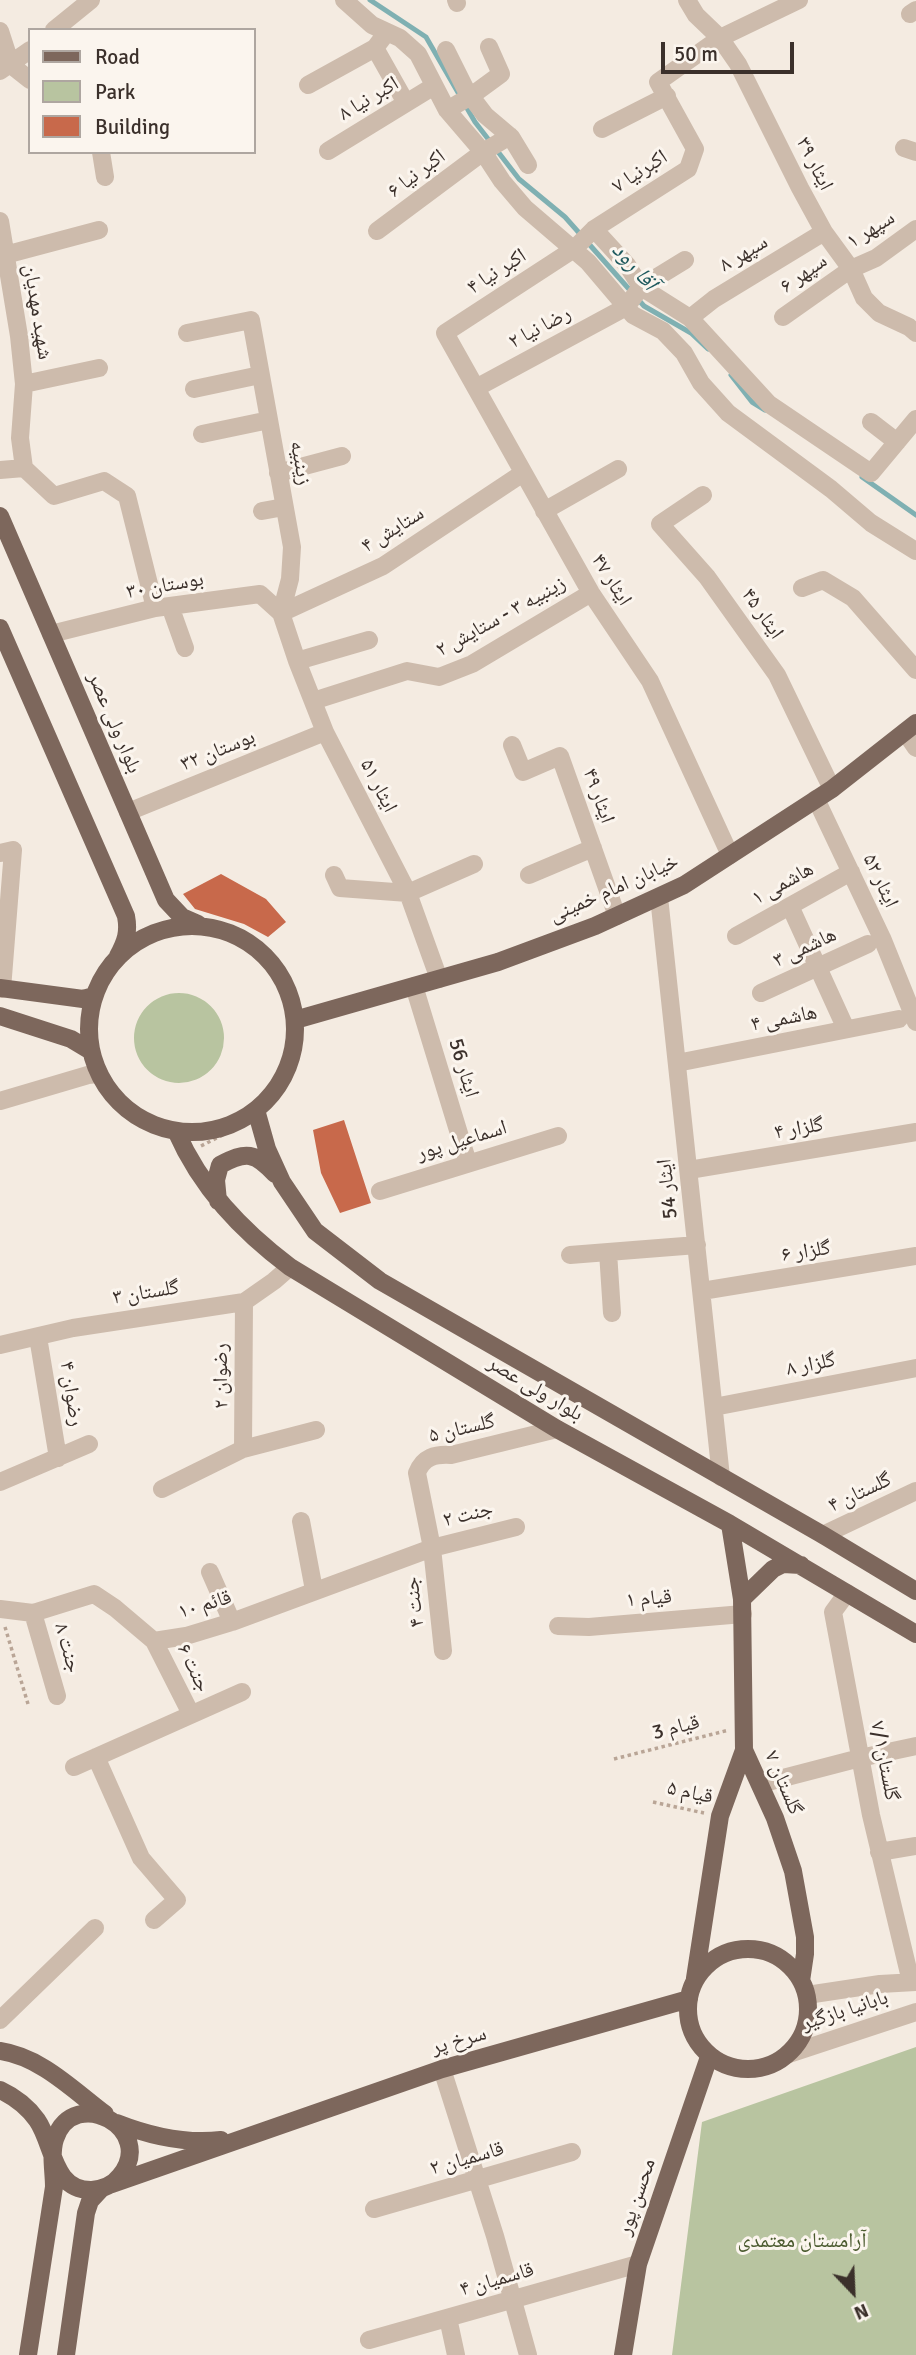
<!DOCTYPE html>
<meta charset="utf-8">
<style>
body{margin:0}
#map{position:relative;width:916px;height:2355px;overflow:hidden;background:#f4ebe1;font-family:Signika,sans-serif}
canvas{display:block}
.legend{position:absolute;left:28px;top:28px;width:228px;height:126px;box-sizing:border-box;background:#fbf5ee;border:2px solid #aea6a0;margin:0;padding:9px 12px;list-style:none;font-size:21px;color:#3b302b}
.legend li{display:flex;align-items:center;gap:14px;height:35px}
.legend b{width:35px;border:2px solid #aea6a0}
.north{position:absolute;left:818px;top:2257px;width:70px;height:70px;-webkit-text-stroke:5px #fbf5ee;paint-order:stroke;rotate:157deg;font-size:19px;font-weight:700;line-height:28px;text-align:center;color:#3b302b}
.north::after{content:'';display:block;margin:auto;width:24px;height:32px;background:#3b302b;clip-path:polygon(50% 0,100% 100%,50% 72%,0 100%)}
.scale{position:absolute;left:661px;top:42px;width:133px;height:32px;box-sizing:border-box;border:4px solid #3b302b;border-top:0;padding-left:9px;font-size:21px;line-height:24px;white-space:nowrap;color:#3b302b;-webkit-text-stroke:5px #fbf5ee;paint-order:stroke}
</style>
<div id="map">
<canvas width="916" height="2355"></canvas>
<ul class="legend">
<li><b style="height:9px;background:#7d675c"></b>Road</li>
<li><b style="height:19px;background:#b8c4a0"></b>Park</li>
<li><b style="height:19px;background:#c8694b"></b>Building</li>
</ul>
<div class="north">N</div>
<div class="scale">50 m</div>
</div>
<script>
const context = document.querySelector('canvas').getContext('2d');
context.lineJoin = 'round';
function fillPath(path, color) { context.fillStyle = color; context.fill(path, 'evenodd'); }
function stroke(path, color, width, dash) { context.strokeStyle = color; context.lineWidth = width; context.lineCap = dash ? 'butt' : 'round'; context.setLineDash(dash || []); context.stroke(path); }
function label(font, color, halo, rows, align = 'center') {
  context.font = font + ' Signika,"Noto Naskh Arabic",sans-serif'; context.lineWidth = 6; context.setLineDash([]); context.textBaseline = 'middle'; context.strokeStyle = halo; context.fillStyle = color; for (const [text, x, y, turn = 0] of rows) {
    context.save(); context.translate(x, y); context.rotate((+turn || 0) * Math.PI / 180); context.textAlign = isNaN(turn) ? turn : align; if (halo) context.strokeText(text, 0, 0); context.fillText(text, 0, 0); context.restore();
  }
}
const green = new Path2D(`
 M134 1038a45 45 0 1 1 90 0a45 45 0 1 1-90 0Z
 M916,2047V2355H672L702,2122Z`);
const stream = new Path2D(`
 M370,0L426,37L475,122L519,179L565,217L644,306L691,333L708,349
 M731,375L752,402L765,410
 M862,477L916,515`);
const building = new Path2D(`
 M221,874L266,899L286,922L268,937L244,924L195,909L183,894Z
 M344,1120L371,1203L340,1213L321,1173L313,1130Z`);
const path = new Path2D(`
 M201,1146L244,1124
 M5,1627L28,1704
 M614,1759L729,1730
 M653,1802L704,1813`);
const minor = new Path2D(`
 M344,0L372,25L400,38L418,54L447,110L483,152L502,181L525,208L588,262L633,315L663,331L684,353L701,383L728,413L831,489L871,523L916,551
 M456,0L457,3
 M687,0L696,15L720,38L738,64L800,188L824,232L851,269L864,298L879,313L909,327L916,333
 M910,14L916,10
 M54,30L91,0
 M0,31L11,65L30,80
 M375,48L406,103
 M446,50L466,90L485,115L511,137L528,165
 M0,71L30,50
 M308,85L375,48L387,32
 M447,110L471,96L501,74L489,47
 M602,129L667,96
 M904,148L916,152
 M328,151L434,86
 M101,152L105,177
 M0,221L19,336L24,384L20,438L24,468L54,496L104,481L127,496L155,608
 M594,229L627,265L641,287L690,318L769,404L871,473L916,419
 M377,231L483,152L510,136
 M5,255L99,230
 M783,317L851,269L876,258L916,229
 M690,318L714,299L824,232
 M187,333L251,320L292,547L290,579L281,613
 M24,384L99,368
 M476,388L626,307L641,287L685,260
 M194,389L260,375
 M871,422L897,442
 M202,434L269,420
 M0,470L24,468
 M278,473L342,456
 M703,495L660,524L707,577L777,675L832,789
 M262,511L284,507
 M544,511L618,469
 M802,588L823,580L853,598L916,670
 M170,606L185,648
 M281,613L383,566L523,473
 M51,634L155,608L260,594L281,613L297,661L325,732L408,893L439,979
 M297,661L369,640
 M313,701L407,671L439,677L472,664L591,593
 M905,732L916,748
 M512,745L523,772L560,756L617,916
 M816,799L882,938L916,1022
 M128,812L325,732
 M0,853L13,850L2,989
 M730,855L650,681L591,593L445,333L574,249L594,229L688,169L695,149L658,82L720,38L799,0
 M334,875L340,888L408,893L474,864
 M529,875L593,848
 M659,897L721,1477
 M790,906L846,1029
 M736,936L851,872
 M414,986L468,1163
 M761,993L868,944
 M677,1063L899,1019
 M0,1101L88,1075L99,1074
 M689,1170L916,1132
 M380,1191L558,1136
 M608,1252L612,1313
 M570,1255L697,1245
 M702,1291L916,1256
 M38,1337L58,1458
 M0,1345L73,1328L244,1302L274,1281L290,1267
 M714,1407L916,1368
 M243,1449L244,1302
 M0,1482L89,1444
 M162,1489L243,1449L316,1430
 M301,1521L314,1590
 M823,1535L916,1491
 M210,1572L232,1622
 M847,1593L833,1612L871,1815L911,1982
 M0,1609L33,1613L94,1594L115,1608L154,1641L186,1636L232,1622L432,1548L516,1527
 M33,1613L57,1696
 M558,1626L589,1627L743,1614
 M154,1641L191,1714
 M443,1651L432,1548L417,1473C423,1457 435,1454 451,1455L557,1429
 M96,1757L141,1858L177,1900L154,1920
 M74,1767L242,1692
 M760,1784L860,1758L916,1746
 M879,1852L916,1846
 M807,1995L880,1984L916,1982
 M0,2020L95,1928
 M789,2054L916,2012
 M442,2069L495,2236L528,2355
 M374,2209L572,2152
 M448,2318L456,2355
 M369,2340L638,2264`);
const major = new Path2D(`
 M0,516L166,900L182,917L198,924
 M0,628L126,916C129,932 126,941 118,956
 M89 1029a103 103 0 1 1 206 0a103 103 0 1 1-206 0Z
 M0,988L83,999L94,996
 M0,1016L71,1039L91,1051
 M295,1020L498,962L595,926L684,885L832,789L916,723
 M256,1110L267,1149L282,1182L315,1231L380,1281L823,1535L916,1591
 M176,1131C201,1188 241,1230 290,1267L557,1429L730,1524L916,1634
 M218,1201L216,1180L220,1165C246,1151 255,1152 275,1174
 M730,1524L742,1599L744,1750L775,1818L793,1871L805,1937V1954L801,1981
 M742,1599L773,1569L783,1564L801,1565
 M688 2009a60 60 0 1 1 120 0a60 60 0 1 1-120 0Z
 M695,1978L720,1816L744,1750
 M0,2051C41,2057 73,2090 105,2114
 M0,2090C15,2097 27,2106 37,2120C54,2144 52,2191 92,2190C103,2189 114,2184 120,2176C158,2130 74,2083 55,2139C50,2154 54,2171 54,2187L28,2355
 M117,2123C150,2136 186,2144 221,2140
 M112,2184L442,2069L689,1999
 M66,2355L86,2213L90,2201L102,2188
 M623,2355L638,2264L709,2057`);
const streetNames = [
 ["اکبر نیا ۸",369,99,-31],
 ["ایثار ۳۹",814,164,63],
 ["اکبرنیا ۷",640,172,-33],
 ["اکبر نیا ۶",417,174,-37],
 ["سپهر ۱",871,230,-32],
 ["سپهر ۸",744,254,-31],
 ["اکبر نیا ۴",497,272,-33],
 ["سپهر ۶",804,274,-35],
 ["شهید مهدیان",37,312,81],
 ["رضا نیا ۲",540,328,-28],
 ["زینبیه",300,463,80],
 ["ستایش ۴",393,530,-32],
 ["ایثار ۴۷",611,580,58],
 ["بوستان ۳۰",165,586,-10],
 ["ایثار ۴۵",762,614,55],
 ["زینبیه ۳ - ستایش ۲",501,617,-29],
 ["بلوار ولی عصر",114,723,67],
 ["بوستان ۳۲",218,751,-22],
 ["ایثار ۵۱",378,786,63],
 ["ایثار ۴۹",598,796,70],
 ["ایثار ۵۲",880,881,65],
 ["هاشمی ۱",783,884,-29],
 ["خیابان امام خمینی",614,889,-24],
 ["هاشمی ۳",805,948,-25],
 ["هاشمی ۴",784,1019,-11],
 ["ایثار 56",463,1068,73],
 ["گلزار ۴",799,1129,-10],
 ["اسماعیل پور",462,1141,-17],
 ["ایثار 54",668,1189,-96],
 ["گلزار ۶",806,1252,-9],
 ["گلستان ۳",146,1293,-9],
 ["گلزار ۸",811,1365,-11],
 ["رضوان ۲",221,1376,-90],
 ["بلوار ولی عصر",535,1389,31],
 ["رضوان ۴",71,1394,81],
 ["گلستان ۵",462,1429,-13],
 ["گلستان ۴",860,1493,-25],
 ["جنت ۲",468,1515,-14],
 ["قیام ۱",649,1599,-5],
 ["جنت ۴",415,1602,-97],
 ["قائم ۱۰",205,1605,-17],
 ["جنت ۸",67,1648,74],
 ["جنت ۶",193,1668,64],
 ["قیام 3",676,1728,-14],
 ["گلستان۷/۱",884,1761,79],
 ["گلستان ۷",783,1783,67],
 ["قیام ۵",690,1793,12],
 ["بابانیا بازگیر",845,2011,-18],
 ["سرخ پر",459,2041,-16],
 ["قاسمیان ۲",467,2159,-16],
 ["محسن پور",637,2197,-71],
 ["قاسمیان ۴",497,2280,-16]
];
const parkNames = [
 ["آرامستان معتمدی",802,2241]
];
const waterNames = [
 ["آقا رود",634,267,48]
];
fillPath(green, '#b8c4a0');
stroke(stream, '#7fb0b2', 5);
fillPath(building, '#c8694b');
stroke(path, '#b9a596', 3.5, [3.5, 3.5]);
stroke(minor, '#cdbbac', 18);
stroke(major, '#7d675c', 18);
label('21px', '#3b302b', '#fbf5ee', streetNames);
label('21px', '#4a5a2e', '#fbf5ee', parkNames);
label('italic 23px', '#1f5a5e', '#fbf5ee', waterNames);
</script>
